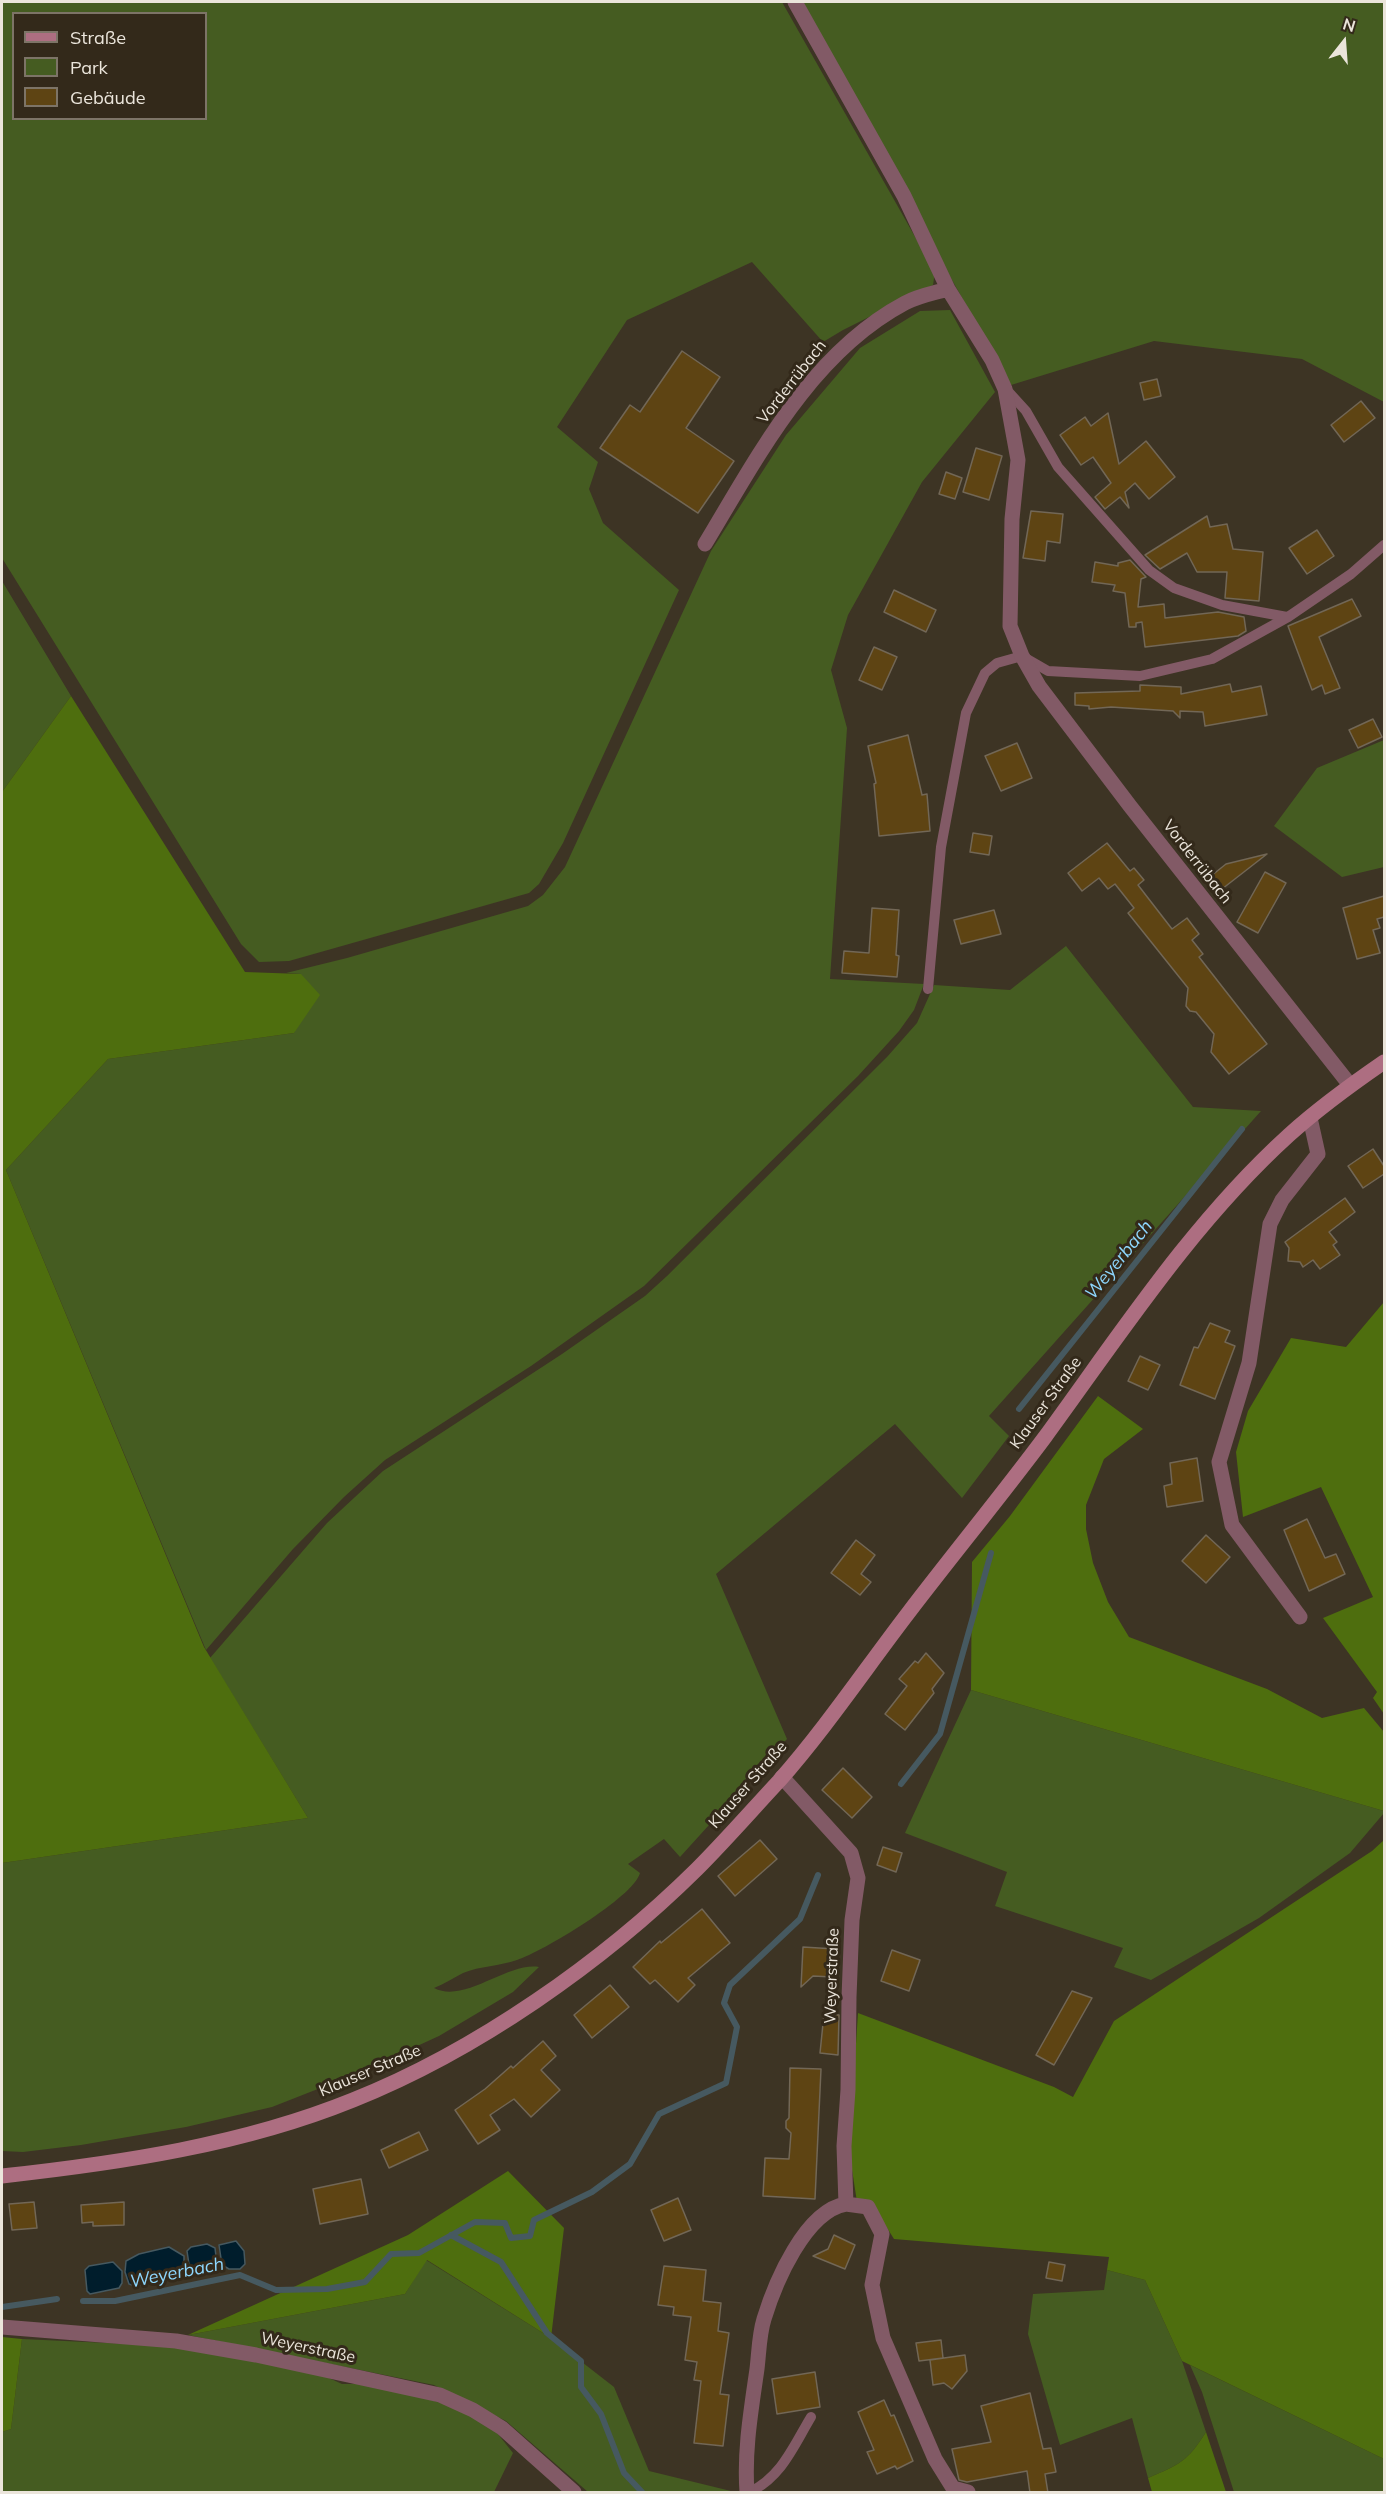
<!DOCTYPE html>
<meta charset="utf-8">
<style>
body{margin:0}
#map{position:relative;width:1386px;height:2494px;overflow:hidden;background:#3d3424;font-family:Mulish,sans-serif}
canvas{display:block}
.frame{position:absolute;inset:0;border:3px solid #ebe5db;pointer-events:none}
.legend{position:absolute;left:12px;top:12px;width:195px;height:108px;box-sizing:border-box;background:#33291a;border:2px solid #7d7467;margin:0;padding:8px 10px;list-style:none;font-size:18px;color:#ebe5db}
.legend li{display:flex;align-items:center;gap:12px;height:30px}
.legend b{width:30px;border:2px solid #7d7467}
.north{position:absolute;left:1314px;top:12px;width:60px;height:60px;-webkit-text-stroke:4px #33291a;paint-order:stroke;rotate:17deg;font-size:16px;font-weight:700;line-height:24px;text-align:center;color:#ebe5db}
.north::after{content:'';display:block;margin:auto;width:21px;height:27px;background:#ebe5db;clip-path:polygon(50% 0,100% 100%,50% 72%,0 100%)}
</style>
<div id="map">
<canvas width="1386" height="2494"></canvas>
<div class="frame"></div>
<ul class="legend">
<li><b style="height:8px;background:#ad6e81"></b>Straße</li>
<li><b style="height:16px;background:#455c21"></b>Park</li>
<li><b style="height:16px;background:#5e4413"></b>Gebäude</li>
</ul>
<div class="north">N</div>
</div>
<script>
const context = document.querySelector('canvas').getContext('2d');
context.lineJoin = 'round';
function fillPath(path, color) { context.fillStyle = color; context.fill(path, 'evenodd'); }
function stroke(path, color, width, dash) { context.strokeStyle = color; context.lineWidth = width; context.lineCap = dash ? 'butt' : 'round'; context.setLineDash(dash || []); context.stroke(path); }
function label(font, color, halo, rows, align = 'center') {
  context.font = font + ' Mulish,sans-serif'; context.lineWidth = 6; context.setLineDash([]); context.textBaseline = 'middle'; context.strokeStyle = halo; context.fillStyle = color; for (const [text, x, y, turn = 0] of rows) {
    context.save(); context.translate(x, y); context.rotate((+turn || 0) * Math.PI / 180); context.textAlign = isNaN(turn) ? turn : align; if (halo) context.strokeText(text, 0, 0); context.fillText(text, 0, 0); context.restore();
  }
}
const green = new Path2D(`
 M2,2H782L935,272L933,285L843,330L823,342L752,262L627,320L557,427L598,462L589,489L603,523L679,590L563,843L539,884L529,893L289,961L259,962L241,944L2,558ZM14,14H206V118H14Z
 M796,2H1384V402L1302,359L1154,341L1011,385Z
 M950,310L995,392L922,482L848,615L831,670L847,728L830,979L924,984L914,1010L899,1031L858,1076L644,1286L531,1366L385,1460L344,1497L293,1549L206,1650L6,1170L108,1059L294,1033L301,974L286,973L347,958L528,906L543,895L565,867L711,551L786,435L860,348L920,311Z
 M2,581L71,696L2,792Z
 M1384,740V867L1342,877L1274,826L1317,768Z
 M1066,946L1193,1107L1261,1111L989,1416L1009,1436L962,1498L895,1424L716,1574L787,1739L680,1857L664,1839L628,1864L640,1873C634,1897 542,1952 517,1960C500,1966 480,1966 463,1973C453,1978 444,1984 434,1988C465,2004 507,1962 539,1967L513,1992L439,2036L356,2074L272,2107L186,2127L81,2145L23,2152L2,2151V1863L308,1818L210,1658L327,1523L383,1471L562,1354L645,1296L667,1276L887,1057L917,1023L934,985L1010,990Z
 M971,1690L1384,1811V1813L1350,1853L1259,1918L1151,1980L1114,1967L1123,1948L995,1906L1007,1872L905,1833Z
 M426,2260L551,2338L614,2387L649,2471L735,2492H588L506,2421L434,2385L188,2335L405,2294Z
 M1107,2270L1145,2280L1182,2361L1206,2432C1187,2462 1180,2464 1148,2478L1132,2418L1060,2445L1028,2334L1033,2294L1104,2290Z
 M22,2339L172,2346L318,2373L342,2384H374L452,2406L494,2429L513,2453L494,2492H2V2432L11,2429Z
 M1190,2365L1384,2459V2492H1234L1202,2392Z`);
const forest = new Path2D(`
 M71,696L245,972L301,974L320,995L294,1033L108,1059L6,1170L204,1647L308,1818L2,1863V792Z
 M1384,1302V1714L1373,1698L1377,1692L1323,1618L1373,1597L1321,1487L1243,1517L1236,1452L1248,1411L1291,1338L1346,1347Z
 M1098,1396L1143,1429L1104,1459L1086,1505V1529L1093,1563L1108,1602L1129,1637L1267,1689L1322,1718L1364,1708L1384,1732V1811L971,1690L972,1562L1010,1516Z
 M1384,1840V2459L1182,2361L1145,2280L1107,2270L1109,2257L894,2239L872,2204L857,2202L849,2150L858,2013L1054,2087L1073,2097L1114,2021L1372,1851Z
 M508,2171L564,2228L551,2338L427,2260L405,2294L188,2335L408,2235Z
 M2,2337L22,2339L11,2429L2,2432Z
 M1206,2432L1226,2492H1152L1148,2478C1180,2464 1187,2462 1206,2432Z`);
const water = new Path2D(`
 M236,2241L244,2251L245,2264L240,2269H229L222,2265L219,2245Z
 M207,2244L215,2248L217,2265L211,2271L194,2274L190,2271L187,2251L191,2247Z
 M169,2247L184,2256V2273L135,2286L129,2284L125,2272L126,2261L139,2254Z
 M113,2262L122,2271V2283L119,2288L90,2294L87,2291L85,2270L89,2266Z`);
const stream = new Path2D(`
 M1019,1409L1242,1129
 M901,1784L940,1734L991,1553
 M451,2235L501,2262L547,2333L581,2361V2387L601,2414L624,2473L642,2492
 M83,2301H115L240,2275L276,2290L327,2289L365,2282L391,2254L419,2253L475,2222L505,2223L511,2238L530,2236L534,2220L592,2192L630,2164L659,2114L726,2083L737,2027L724,2003L730,1985L800,1919L818,1875
 M2,2307L57,2299`);
const building = new Path2D(`
 M682,351L720,377L686,428L734,461L698,513L600,448L630,405L640,412Z
 M1157,379L1161,396L1144,400L1140,383Z
 M1361,401L1375,418L1344,442L1331,425Z
 M1108,413L1119,464L1146,441L1175,477L1149,499L1135,483L1125,492L1129,508L1120,497L1105,509L1095,497L1111,483L1093,457L1081,465L1060,435L1085,417L1091,426Z
 M976,448L1002,456L989,500L963,492Z
 M946,472L962,478L955,499L939,494Z
 M1031,511L1063,514L1060,543L1047,541L1045,561L1023,558Z
 M1207,516L1210,527L1227,524L1233,549L1263,552L1259,601L1225,598L1227,572H1197L1187,553L1160,569L1145,555Z
 M1317,530L1334,556L1307,574L1289,548Z
 M1130,560L1146,577L1141,579L1138,607L1164,604L1165,618L1218,612L1244,617L1246,631L1238,636L1145,647L1142,622L1136,623V627H1129L1125,593L1113,591L1115,585L1092,582L1095,562L1118,566V563Z
 M894,590L936,610L926,632L884,612Z
 M1352,599L1361,616L1319,637L1340,688L1325,694L1322,685L1312,690L1288,626Z
 M874,647L897,657L882,690L859,680Z
 M1230,684L1232,692L1261,686L1267,715L1205,726L1203,712L1180,711V718L1173,711L1111,707L1089,709V706L1075,705V693L1140,691V685L1181,687V694Z
 M1373,719L1382,737L1358,748L1349,730Z
 M908,735L922,795L927,794L930,831L879,836L874,784L876,783L868,746Z
 M1017,743L1032,778L1001,791L985,756Z
 M973,833L992,836L989,855L970,852Z
 M1107,843L1130,871L1134,868L1144,880L1138,885L1172,929L1187,918L1199,934L1192,940L1203,954L1199,957L1267,1044L1229,1074L1211,1052L1214,1034L1196,1012L1190,1011L1186,1006L1188,988L1128,913L1134,908L1115,884L1108,889L1099,878L1082,891L1068,873Z
 M1267,854L1222,889L1211,876L1226,864Z
 M1265,872L1286,883L1258,933L1237,922Z
 M1384,896V917L1377,919L1380,928L1373,930L1380,953L1357,959L1343,908Z
 M872,908L899,910L896,955L899,956L897,977L842,973L844,951L869,953Z
 M994,910L1001,934L961,944L954,920Z
 M1373,1149L1384,1166V1174L1363,1188L1348,1166Z
 M1345,1198L1355,1212L1329,1232L1337,1242L1333,1245L1340,1255L1320,1269L1313,1260L1303,1267L1300,1262L1288,1261L1289,1248L1285,1242Z
 M1210,1323L1230,1331L1225,1342L1235,1346L1215,1399L1180,1385L1194,1347L1198,1348Z
 M1140,1356L1160,1365L1148,1390L1128,1381Z
 M1197,1458L1203,1501L1167,1507L1164,1486L1172,1484L1170,1463Z
 M1307,1519L1325,1558L1336,1554L1345,1574L1309,1591L1284,1530Z
 M1206,1535L1230,1557L1206,1583L1182,1561Z
 M856,1540L875,1555L861,1574L871,1582L860,1595L831,1573Z
 M926,1653L944,1673L932,1689L934,1693L905,1730L885,1714L907,1686L899,1679L915,1661L918,1663Z
 M843,1768L872,1797L852,1818L822,1790Z
 M760,1840L777,1859L735,1896L718,1876Z
 M883,1847L902,1853L896,1872L877,1865Z
 M702,1909L730,1943L688,1978L695,1985L678,2002L655,1980L650,1984L633,1967L660,1941L661,1943Z
 M803,1947L835,1949L833,1977L813,1976L801,1987Z
 M892,1950L920,1960L909,1991L881,1981Z
 M610,1985L629,2007L592,2038L574,2015Z
 M1072,1991L1092,1998L1054,2065L1036,2055Z
 M824,2014L839,2015L838,2055L820,2053Z
 M543,2041L556,2056L541,2070L560,2090L531,2117L514,2099L490,2115L500,2130L478,2144L455,2110L485,2089L511,2066L513,2068Z
 M790,2068L821,2069L815,2199L763,2196L765,2158L789,2159L791,2133L786,2128V2121L789,2118Z
 M419,2132L428,2150L389,2168L381,2150Z
 M361,2179L368,2214L320,2224L313,2189Z
 M678,2198L691,2230L664,2241L651,2210Z
 M34,2202L37,2228L12,2230L9,2204Z
 M124,2202V2225L93,2226V2222L82,2223L81,2205Z
 M834,2235L855,2245L845,2269L813,2256L828,2249Z
 M1049,2262L1065,2265L1062,2281L1046,2278Z
 M664,2266L706,2270L703,2301L721,2303L718,2331L729,2333L720,2394L729,2395L723,2446L694,2443L701,2381L694,2380L697,2362L685,2360L691,2317L673,2315L674,2307L658,2305Z
 M941,2340L943,2358L919,2361L916,2343Z
 M965,2355L967,2371L952,2389L944,2383L933,2385L930,2360Z
 M815,2372L820,2407L777,2414L772,2379Z
 M1030,2393L1043,2449L1051,2448L1056,2472L1045,2474L1048,2493H1030L1027,2471L967,2482L959,2480L952,2449L991,2442L981,2406Z
 M884,2400L891,2416L894,2415L913,2461L897,2469L895,2466L877,2474L867,2452L874,2450L858,2412Z`);
const service = new Path2D(`
 M1006,389L1026,411L1058,467L1149,570L1174,588L1222,605L1287,617
 M928,989L941,847L966,713L985,673L997,663L1022,656L1048,671L1140,676L1212,659L1288,617L1351,574L1384,545
 M750,2492C782,2476 793,2447 811,2417`);
const minor = new Path2D(`
 M795,2L904,196L948,289L992,360L1005,389L1018,460L1012,519L1010,626L1022,656L1039,686L1130,806L1350,1085
 M705,544C758,456 811,353 905,303C918,296 934,293 948,289
 M1300,1617L1232,1525L1219,1462L1249,1363L1270,1224L1282,1200L1318,1154L1310,1118
 M846,2204L868,2207L882,2234L872,2285L883,2338L935,2459L953,2488L968,2492
 M2,2327L176,2341L256,2355L440,2395L473,2410L502,2428L574,2492
 M747,2492C744,2451 751,2411 757,2369C759,2353 759,2335 764,2319C775,2283 805,2211 846,2204L844,2146L848,2090L849,1997L852,1920L858,1878L851,1853L782,1777`);
const secondary = new Path2D(`
 M2,2176C120,2163 242,2145 353,2100C476,2051 603,1962 697,1869C725,1841 752,1810 779,1781C825,1729 866,1668 909,1612C954,1553 1001,1496 1045,1437C1121,1333 1193,1222 1289,1135C1319,1108 1352,1084 1384,1062`);
const streetNames = [
 ["Vorderrübach",792,382,-52],
 ["Vorderrübach",1197,862,52],
 ["Klauser Straße",1046,1403,-54],
 ["Klauser Straße",748,1785,-49],
 ["Weyerstraße",832,1976,-88],
 ["Klauser Straße",370,2071,-23],
 ["Weyerstraße",308,2348,12]
];
const waterNames = [
 ["Weyerbach",1119,1260,-51],
 ["Weyerbach",177,2273,-11]
];
fillPath(green, '#455c21');
fillPath(forest, '#4e6e0e');
fillPath(water, '#001d2c');
stroke(water, '#465960', 1.5);
stroke(stream, '#465960', 6);
fillPath(building, '#5e4413');
stroke(building, '#726756', 1.5);
stroke(service, '#825a66', 10);
stroke(minor, '#825a66', 15);
stroke(secondary, '#ad6e81', 15);
label('16px', '#ebe5db', '#33291a', streetNames);
label('italic 18px', '#8ed7fe', '#33291a', waterNames);
</script>
